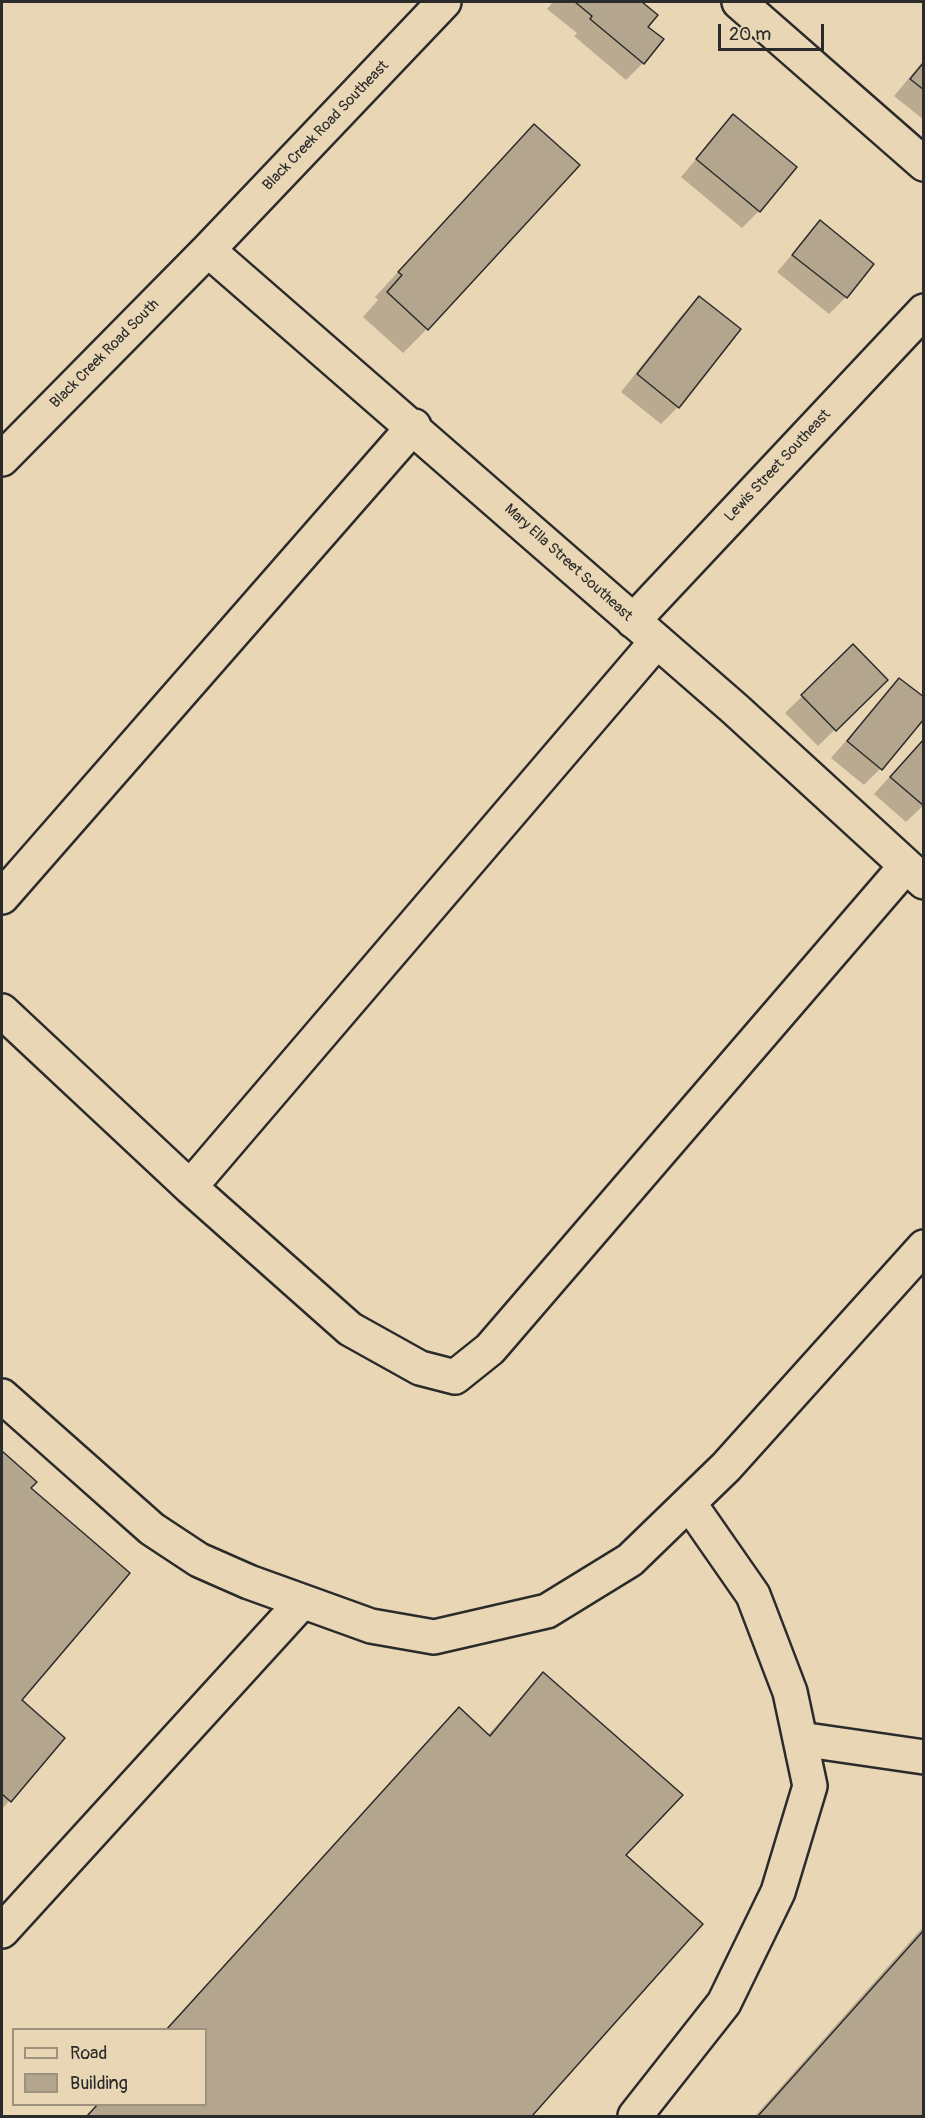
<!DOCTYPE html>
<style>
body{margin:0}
#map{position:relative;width:925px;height:2118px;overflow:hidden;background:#e9d6b4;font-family:Pangolin,sans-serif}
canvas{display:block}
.frame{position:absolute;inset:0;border:3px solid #2b2b2b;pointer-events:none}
.legend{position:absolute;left:12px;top:2028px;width:195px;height:78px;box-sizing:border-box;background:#e9d6b4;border:2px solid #9d927d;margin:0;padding:8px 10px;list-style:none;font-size:18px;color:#2b2b2b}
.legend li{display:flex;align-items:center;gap:12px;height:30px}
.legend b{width:30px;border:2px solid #9d927d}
.scale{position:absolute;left:718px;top:24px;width:106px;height:27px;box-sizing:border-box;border:3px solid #2b2b2b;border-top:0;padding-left:8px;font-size:18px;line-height:21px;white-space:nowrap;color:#2b2b2b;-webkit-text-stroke:4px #e9d6b4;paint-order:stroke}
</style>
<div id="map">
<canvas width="925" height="2118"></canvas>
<div class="frame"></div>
<ul class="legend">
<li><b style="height:8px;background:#e9d6b4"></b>Road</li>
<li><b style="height:16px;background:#b4a68e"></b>Building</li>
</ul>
<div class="scale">20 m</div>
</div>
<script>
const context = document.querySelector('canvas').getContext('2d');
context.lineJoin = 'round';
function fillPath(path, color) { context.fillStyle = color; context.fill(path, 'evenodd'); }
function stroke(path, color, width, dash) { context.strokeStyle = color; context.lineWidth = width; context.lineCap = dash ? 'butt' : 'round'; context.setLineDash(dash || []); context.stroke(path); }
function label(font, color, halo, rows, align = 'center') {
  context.font = font + ' Pangolin,sans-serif'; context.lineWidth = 4.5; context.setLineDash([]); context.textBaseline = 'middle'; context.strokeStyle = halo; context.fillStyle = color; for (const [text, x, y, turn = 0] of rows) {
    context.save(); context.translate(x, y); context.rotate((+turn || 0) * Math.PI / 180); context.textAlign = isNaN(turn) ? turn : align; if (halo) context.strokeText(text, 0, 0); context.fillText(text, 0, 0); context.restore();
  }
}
const shadow = new Path2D(`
 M553,2H639L656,15L646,27L643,63L626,80L574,36L577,33L547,9Z
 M924,60V120L894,96Z
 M733,116L759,211L742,228L681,177Z
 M510,150L427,329L403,353L363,317L378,300L375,297Z
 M820,222L846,297L829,314L777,272Z
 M699,298L678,407L661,424L621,392L682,315Z
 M853,646L886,680L818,746L785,713Z
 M899,680L880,769L864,785L831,758Z
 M924,739V805L906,822L874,794Z
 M2,1453L35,1482L29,1489L20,1701L63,1738L2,1809Z
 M543,1674L624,1855L701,1924L530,2116H86L97,2104H206V2030H165L459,1709L487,1736Z
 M924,1926V2116H755Z`);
const building = new Path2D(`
 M575,2H642L658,15L648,27L664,39L644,64L590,19L592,16Z
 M924,62V90L910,79Z
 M733,114L797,167L760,212L696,159Z
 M534,124L580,165L428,330L387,292L402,275L398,272Z
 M820,220L874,264L847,298L792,255Z
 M699,296L741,329L679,408L637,374Z
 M853,644L888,680L836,731L801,695Z
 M899,678L924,697V719L882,770L847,741Z
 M924,739V806L890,777Z
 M2,1451L37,1482L31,1488L130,1573L22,1700L65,1738L11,1802L2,1794Z
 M543,1672L683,1795L626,1855L703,1924L532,2116H87L98,2104H206V2030H166L459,1707L490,1736Z
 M924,1930V2116H758Z`);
const minor = new Path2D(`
 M739,2L924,164
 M208,250L735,709L924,882
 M2,459L208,250L444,2
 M633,621L924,311
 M2,897L414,426
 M2,1011L190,1187L350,1329L420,1368L455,1377L490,1349L905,867
 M190,1187L657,641
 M2,1396L152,1529L199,1560L249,1582L371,1626L434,1637L547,1611L630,1560L726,1467L924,1247
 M800,1739L924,1757
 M2,1931L302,1602
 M635,2116L724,2003L778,1892L810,1786L790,1692L753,1595L689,1503`);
const streetNames = [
 ["Black Creek Road Southeast",326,126,-46],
 ["Black Creek Road South",105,354,-45],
 ["Lewis Street Southeast",778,466,-47],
 ["Mary Ella Street Southeast",568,563,42]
];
fillPath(shadow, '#0003');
fillPath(building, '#b4a68e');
stroke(building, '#2b2b2b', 1.5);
stroke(minor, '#2b2b2b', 38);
stroke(minor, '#e9d6b4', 33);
label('15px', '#2b2b2b', '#e9d6b4', streetNames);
</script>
